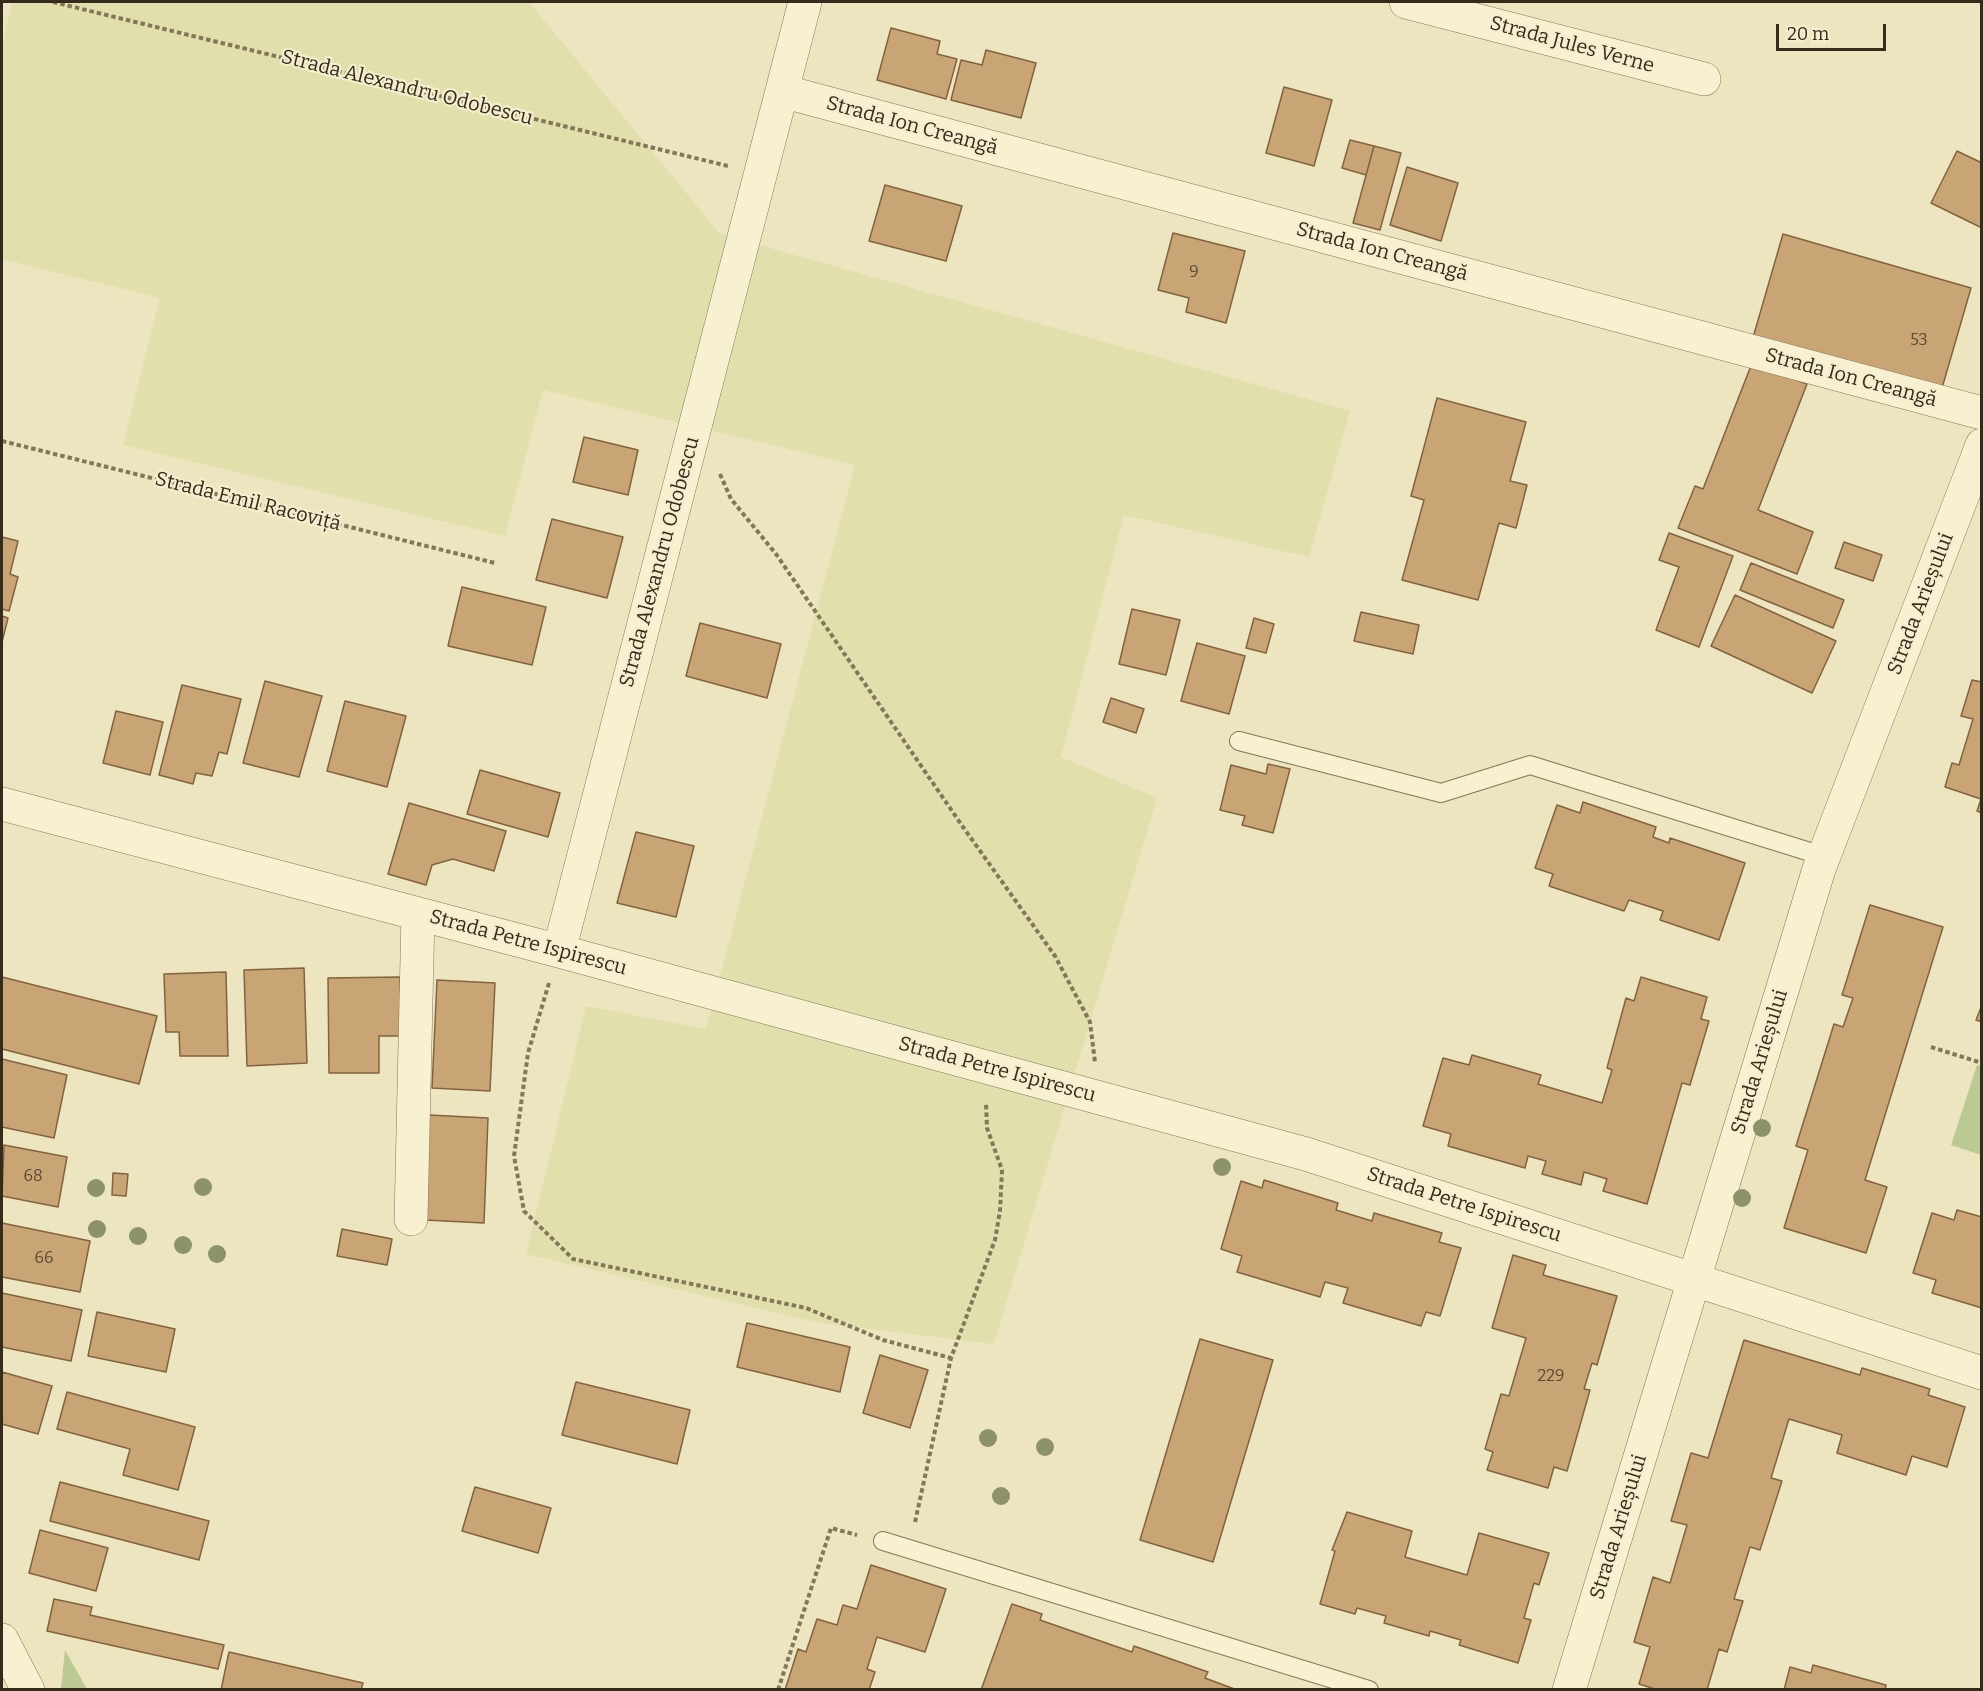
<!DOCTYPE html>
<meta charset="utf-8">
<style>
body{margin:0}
#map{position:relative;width:1983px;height:1691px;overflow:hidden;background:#ece5bf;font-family:Bitter,serif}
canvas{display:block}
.frame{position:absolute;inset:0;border:3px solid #342b1c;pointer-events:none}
.scale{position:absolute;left:1776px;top:24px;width:110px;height:27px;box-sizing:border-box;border:3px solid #342b1c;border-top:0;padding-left:8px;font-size:18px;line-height:21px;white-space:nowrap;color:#342b1c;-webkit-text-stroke:4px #f4eece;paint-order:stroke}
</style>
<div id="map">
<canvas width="1983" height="1691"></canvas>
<div class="frame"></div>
<div class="scale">20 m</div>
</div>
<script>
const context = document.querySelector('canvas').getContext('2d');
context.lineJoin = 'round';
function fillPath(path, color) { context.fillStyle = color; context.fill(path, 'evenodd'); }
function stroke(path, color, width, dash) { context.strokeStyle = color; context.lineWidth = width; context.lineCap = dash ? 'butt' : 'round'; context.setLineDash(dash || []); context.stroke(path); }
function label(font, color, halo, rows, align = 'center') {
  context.font = font + ' Bitter,serif'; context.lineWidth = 4.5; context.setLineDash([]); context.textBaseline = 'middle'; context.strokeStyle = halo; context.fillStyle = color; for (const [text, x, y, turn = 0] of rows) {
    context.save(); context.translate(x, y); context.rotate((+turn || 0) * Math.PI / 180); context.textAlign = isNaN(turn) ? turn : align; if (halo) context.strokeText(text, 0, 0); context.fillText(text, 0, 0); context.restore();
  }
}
const farmland = new Path2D(`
 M12,2H529L720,234L1350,411L1309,557L1124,515L1061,757L1157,798L994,1344L820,1323L526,1254L586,1006L706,1029L855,465L543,390L505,536L123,445L160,298L2,259V46Z`);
const green = new Path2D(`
 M1977,1065L1982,1066L1981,1155L1951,1145Z
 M65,1650L87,1689H61Z`);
const building = new Path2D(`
 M891,28L940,41L937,54L957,59L946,99L877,80Z
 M986,50L1036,63L1021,118L951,100L961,60L982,65Z
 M1284,87L1332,100L1314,166L1266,153Z
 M1350,140L1374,146L1366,175L1342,168Z
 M1374,146L1401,153L1380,230L1353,223Z
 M1957,151L1982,163V228L1931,203Z
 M1407,167L1458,183L1441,241L1390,225Z
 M885,185L962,206L946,261L869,241Z
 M1173,233L1245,251L1226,323L1186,312L1189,298L1158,290Z
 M1783,234L1971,288L1940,395L1752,341Z
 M1752,363L1807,384L1758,510L1813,532L1797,574L1678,528L1695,486L1703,489Z
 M1437,398L1526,422L1510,481L1527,485L1516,528L1499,523L1478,600L1402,580L1424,500L1411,496Z
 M584,437L638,450L628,495L573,482Z
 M552,519L623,537L607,598L536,580Z
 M1669,533L1733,556L1699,647L1656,630L1679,567L1659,560Z
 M2,537L18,541L10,574L18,577L9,611L2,609Z
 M1844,542L1882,555L1873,581L1835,568Z
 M1751,563L1844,600L1833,628L1740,590Z
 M462,587L546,607L532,665L448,646Z
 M1735,595L1836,641L1812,693L1711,646Z
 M1132,609L1180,620L1166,675L1119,664Z
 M1361,612L1419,625L1413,654L1354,641Z
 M2,616L8,618L2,642Z
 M1254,618L1274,624L1266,653L1246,648Z
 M700,623L781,644L767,698L686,676Z
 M1197,643L1245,656L1229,714L1181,701Z
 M1972,680L1982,682V813L1977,811L1981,799L1945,787L1952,763L1959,765L1973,719L1961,716Z
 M265,681L322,696L299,777L243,763Z
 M182,685L241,699L227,754L219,752L212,776L196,773L193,784L159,775Z
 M1111,698L1144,709L1136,733L1103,722Z
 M345,701L406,716L387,787L327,771Z
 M116,711L163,722L150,775L103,763Z
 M1268,764L1290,769L1273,833L1242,825L1245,816L1220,810L1231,765L1266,774Z
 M480,770L560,793L548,837L467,814Z
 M1583,802L1656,827L1653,837L1669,843L1670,838L1745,863L1719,940L1660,920L1663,911L1629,900L1624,911L1549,886L1553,874L1535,868L1557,805L1580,813Z
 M409,803L506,831L494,871L453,859L432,865L426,885L388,874Z
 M636,832L694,846L676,917L617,903Z
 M1870,905L1943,927L1865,1180L1887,1187L1866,1253L1784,1228L1808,1150L1796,1146L1834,1024L1843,1027L1853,998L1842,995Z
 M304,968L307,1063L247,1066L244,970Z
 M226,972L228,1056H180L179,1032H166L164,974Z
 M2,977L157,1016L139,1084L2,1049Z
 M400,977L401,1036H379V1073H329L328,978Z
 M1641,977L1707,997L1701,1019L1709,1021L1690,1085L1682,1083L1647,1204L1603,1191L1607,1179L1584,1172L1581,1185L1542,1174L1546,1161L1528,1156L1525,1168L1448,1146L1451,1134L1423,1126L1443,1058L1469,1065L1472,1055L1541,1075L1538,1084L1602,1103L1612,1070L1607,1068L1626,998L1634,1001Z
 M437,980L495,983L490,1091L432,1088Z
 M1982,1005V1022L1976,1020Z
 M2,1059L67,1075L54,1138L2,1127Z
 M429,1115L488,1118L484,1223L425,1220Z
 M4,1145L67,1157L58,1207L2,1196Z
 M113,1173L128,1174L126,1196L112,1195Z
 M1264,1180L1338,1203L1336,1210L1372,1221L1374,1213L1442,1233L1439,1242L1461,1248L1440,1316L1426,1312L1421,1326L1343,1303L1348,1288L1325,1282L1320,1297L1237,1272L1242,1256L1221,1249L1241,1181L1262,1188Z
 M1957,1210L1982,1217V1308L1932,1293L1936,1280L1913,1273L1932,1213L1954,1220Z
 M2,1223L90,1241L80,1292L2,1277Z
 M342,1229L392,1239L387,1265L337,1256Z
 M1513,1255L1546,1265L1543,1275L1617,1296L1597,1365L1592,1363L1584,1389L1590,1390L1567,1471L1554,1467L1548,1488L1487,1470L1493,1452L1485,1449L1501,1394L1509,1396L1526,1338L1492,1328Z
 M2,1293L82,1310L71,1361L2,1347Z
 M97,1312L175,1329L166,1372L88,1356Z
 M747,1323L850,1347L840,1392L737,1367Z
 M1200,1339L1273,1360L1213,1562L1140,1540Z
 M1744,1340L1860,1375L1862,1368L1930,1389L1928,1395L1965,1407L1947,1467L1912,1456L1906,1475L1837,1453L1842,1435L1789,1419L1771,1478L1782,1481L1760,1550L1750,1547L1734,1599L1743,1601L1727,1652L1719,1649L1707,1690H1658L1639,1684L1650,1647L1634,1642L1653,1577L1670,1583L1687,1525L1671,1521L1691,1453L1708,1458Z
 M880,1355L928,1370L910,1428L863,1413Z
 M2,1372L52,1386L38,1434L2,1424Z
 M576,1382L690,1410L677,1464L562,1435Z
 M67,1392L195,1427L178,1490L123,1475L130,1449L57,1429Z
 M60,1482L209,1521L199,1560L50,1521Z
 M475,1487L551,1508L538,1553L462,1531Z
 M1347,1512L1412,1531L1405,1557L1467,1575L1479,1533L1549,1553L1539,1585L1534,1583L1524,1618L1531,1620L1518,1663L1459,1645L1461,1640L1430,1631L1429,1636L1384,1623L1386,1616L1357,1608L1355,1614L1320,1604L1335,1551L1332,1550Z
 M40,1530L108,1548L96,1591L29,1573Z
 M871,1565L946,1589L925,1652L877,1637L867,1669L875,1672L869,1690H785L798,1649L806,1652L817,1619L837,1625L843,1605L857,1609Z
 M54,1599L92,1607L90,1615L224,1645L218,1669L47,1631Z
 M1012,1604L1042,1614L1040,1620L1132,1652L1134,1646L1208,1672L1205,1678L1237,1690H981Z
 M229,1652L363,1683L361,1690H221Z
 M1813,1665L1886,1685L1885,1690H1784L1790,1667L1811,1673Z`);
const path = new Path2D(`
 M53,2L728,166
 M2,441L495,563
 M720,474L731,499L776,554L963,827L1055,956L1090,1022L1095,1062
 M549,983L528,1053L514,1156L524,1211L573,1259L806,1308L883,1340L951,1358
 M1931,1047L1982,1063
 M915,1522L951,1358L995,1240L1000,1211L1002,1170L987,1128L986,1103
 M778,1690L831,1528L857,1535`);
const service = new Path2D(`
 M1239,741L1441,793L1530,765L1823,856
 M883,1541L1369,1690`);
const minor = new Path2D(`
 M1406,2L1704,79
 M782,91L1982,413
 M2,804L559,951L1306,1154L1982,1373
 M559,951L805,2
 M411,1219L418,914
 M2,1640L28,1690
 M1569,1690L1819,869L1982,445`);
const trees = [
 [1762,1128],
 [1222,1167],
 [203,1187],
 [96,1188],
 [1742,1198],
 [97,1229],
 [138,1236],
 [183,1245],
 [217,1254],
 [988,1438],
 [1045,1447],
 [1001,1496]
];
const numberNames = [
 ["9",1194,273],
 ["53",1919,341],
 ["68",33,1177],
 ["66",44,1259],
 ["229",1551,1377]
];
const streetNames = [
 ["Strada Jules Verne",1572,45,15],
 ["Strada Alexandru Odobescu",407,88,14],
 ["Strada Ion Creangă",912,126,15],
 ["Strada Ion Creangă",1382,252,15],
 ["Strada Ion Creangă",1851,378,15],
 ["Strada Emil Racoviță",248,502,14],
 ["Strada Alexandru Odobescu",660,562,-75],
 ["Strada Arieșului",1921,604,-69],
 ["Strada Petre Ispirescu",528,943,15],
 ["Strada Arieșului",1760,1062,-73],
 ["Strada Petre Ispirescu",997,1070,15],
 ["Strada Petre Ispirescu",1464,1205,18],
 ["Strada Arieșului",1619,1527,-73]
];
fillPath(farmland, '#e1e0ad');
fillPath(green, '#bbc994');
fillPath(building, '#c9a576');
stroke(building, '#82633f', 1.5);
stroke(service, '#847658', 20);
stroke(minor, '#847658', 34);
stroke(path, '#847658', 4, [4.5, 3]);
stroke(service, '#f7f1d2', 18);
stroke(minor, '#f7f1d2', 33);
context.fillStyle = '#8c926a';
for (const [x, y] of trees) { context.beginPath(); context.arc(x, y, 9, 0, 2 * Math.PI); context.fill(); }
label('16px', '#594a32', null, numberNames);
label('20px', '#342b1c', '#f4eece', streetNames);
</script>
